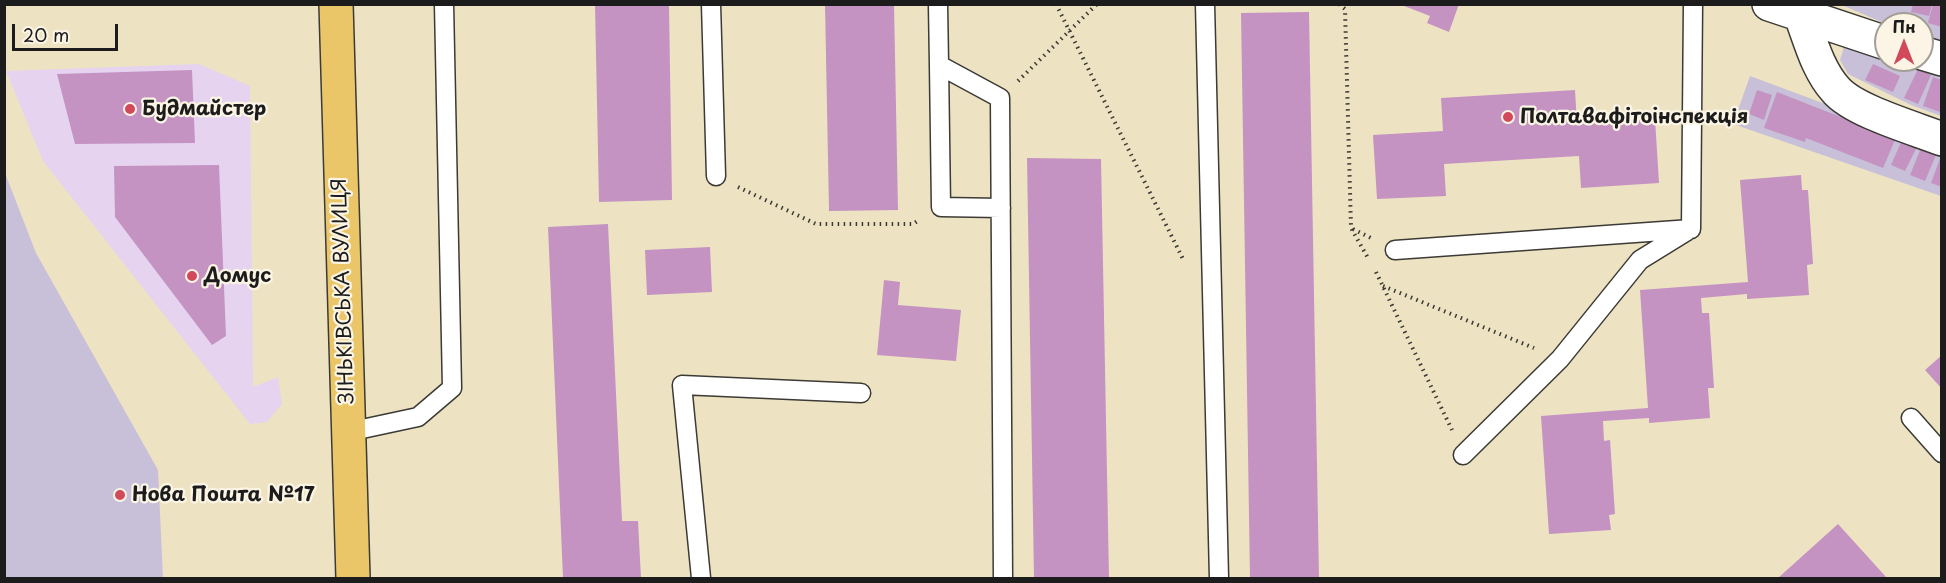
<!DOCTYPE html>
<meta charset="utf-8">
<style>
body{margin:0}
#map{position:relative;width:1946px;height:583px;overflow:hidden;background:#ede3c3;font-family:"Playpen Sans",sans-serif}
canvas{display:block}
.frame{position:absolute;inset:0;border:6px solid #1c1c1c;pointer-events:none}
.north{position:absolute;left:1874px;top:12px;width:60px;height:60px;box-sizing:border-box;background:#fcf5e5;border:2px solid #a29e95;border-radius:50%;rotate:0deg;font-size:16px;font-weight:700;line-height:24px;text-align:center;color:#1c1c1c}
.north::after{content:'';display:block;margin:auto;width:21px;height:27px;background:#d1495b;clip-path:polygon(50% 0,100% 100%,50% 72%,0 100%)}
.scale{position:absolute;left:12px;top:24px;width:106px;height:27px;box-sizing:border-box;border:3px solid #1c1c1c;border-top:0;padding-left:8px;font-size:18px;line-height:21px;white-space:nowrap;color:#1c1c1c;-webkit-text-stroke:4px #fcf5e5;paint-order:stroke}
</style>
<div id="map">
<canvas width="1946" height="583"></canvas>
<div class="frame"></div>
<div class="north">Пн</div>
<div class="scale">20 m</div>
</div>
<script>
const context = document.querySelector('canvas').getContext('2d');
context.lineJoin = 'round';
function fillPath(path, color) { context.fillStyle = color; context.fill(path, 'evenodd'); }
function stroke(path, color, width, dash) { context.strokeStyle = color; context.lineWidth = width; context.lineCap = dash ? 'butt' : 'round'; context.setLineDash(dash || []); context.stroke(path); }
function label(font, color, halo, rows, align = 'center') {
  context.font = font + ' "Playpen Sans",sans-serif'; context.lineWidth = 4.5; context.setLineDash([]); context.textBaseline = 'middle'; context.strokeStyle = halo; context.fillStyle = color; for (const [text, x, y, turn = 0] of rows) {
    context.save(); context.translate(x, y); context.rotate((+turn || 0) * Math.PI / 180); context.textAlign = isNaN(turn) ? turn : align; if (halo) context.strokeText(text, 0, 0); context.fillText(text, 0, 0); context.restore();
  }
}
const built = new Path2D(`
 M199,64L250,86L253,387L278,377L282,404L267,422L250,424L43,161L6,71Z`);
const industrial = new Path2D(`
 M1842,5H1941V41L1922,35V24H1886Z
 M1846,40L1886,49V60H1922L1941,65V116L1911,105L1848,74L1840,60Z
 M1750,76L1941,147V196L1733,124Z
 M5,173L36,253L158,470L163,578H5Z`);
const building = new Path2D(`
 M595,4H669L672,200L599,202Z
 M825,4H894L898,210L829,211Z
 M1399,4H1459L1449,32L1427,23L1430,16Z
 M1913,4H1932L1929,16L1911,12Z
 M1933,4H1942V27L1928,23Z
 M1309,12L1319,578H1250L1241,13Z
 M1873,64L1900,76L1893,92L1865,80Z
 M1918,69L1931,75L1918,104L1904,98Z
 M192,70L195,143L75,144L57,74Z
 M1933,77L1942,80L1940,112L1923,106Z
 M1575,90L1577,123L1655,119L1659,183L1581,188L1579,156L1444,164L1446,196L1377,199L1373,135L1443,131L1441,98Z
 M1757,90L1772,95L1764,120L1749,114Z
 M1777,92L1851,121L1853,117L1898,133L1883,168L1806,138L1805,142L1764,128Z
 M1902,140L1917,147L1905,171L1891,165Z
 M1921,148L1936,155L1925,181L1910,175Z
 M1941,156H1942V187L1931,183Z
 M1027,158L1101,159L1109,578H1034Z
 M219,165L226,336L212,345L115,217L114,166Z
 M1801,175L1802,190H1808L1813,264L1807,265L1809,295L1747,299V294L1701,298L1702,313H1709L1714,388H1708L1710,418L1649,423V418L1603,421L1604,441L1610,440L1615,514L1609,515L1611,530L1549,534L1541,416L1648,408L1640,290L1748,282L1740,180Z
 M608,224L622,521H638L641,578H563L548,227Z
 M710,247L712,292L647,295L645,250Z
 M884,280L900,282L898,305L961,310L956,361L877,355Z
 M1942,355V389L1925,370Z
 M1838,524L1887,578H1778Z`);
const path = new Path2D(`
 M1056,4L1183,259
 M1339,4L1345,9L1351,228L1368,258
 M1018,81L1097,4
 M738,187L816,224H913L919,220
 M1353,229L1371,238
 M1376,272L1452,430
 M1383,286L1534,348`);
const lane = new Path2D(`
 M711,4L716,176
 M938,4L939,65L1000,98L1003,578
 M1205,4L1219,578
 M939,65L941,207L1001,208
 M1395,250L1691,229L1693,4
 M1911,418L1942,453
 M348,432L418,417L452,388L444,4
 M1463,455L1560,359L1640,260L1687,231
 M701,578L682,385L861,393`);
const street = new Path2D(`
 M1769,4L1886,43
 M1800,13C1810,39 1817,69 1836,90C1854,111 1914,128 1942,139
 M1922,53L1942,59`);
const primary = new Path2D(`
 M336,4L353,578`);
const markers = [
 [130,109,6,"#d1495b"],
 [1508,117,6,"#d1495b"],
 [192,276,6,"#d1495b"],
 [120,495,6,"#d1495b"]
];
const poiNames = [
 ["Будмайстер",142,109],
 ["Полтавафітоінспекція",1520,117],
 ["Домус",204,276],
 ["Нова Пошта №17",132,495]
];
const streetNames = [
 ["ЗІНЬКІВСЬКА ВУЛИЦЯ",344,291,-92]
];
fillPath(built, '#e5d3f0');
fillPath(industrial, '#c7c0d8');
fillPath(building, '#c493c2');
stroke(lane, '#3b3a35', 21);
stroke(street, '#3b3a35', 36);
stroke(primary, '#3b3a35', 36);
stroke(path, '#3b3a35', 4, [1.5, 4.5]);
stroke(lane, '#fff', 18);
stroke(street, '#fff', 33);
stroke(primary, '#eac669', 33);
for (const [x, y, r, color] of markers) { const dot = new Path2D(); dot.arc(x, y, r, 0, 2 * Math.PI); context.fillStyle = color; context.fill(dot); stroke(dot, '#fcf5e5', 2); }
label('bold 20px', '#1c1c1c', '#fcf5e5', poiNames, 'left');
label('20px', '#1c1c1c', '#fcf5e5', streetNames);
</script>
